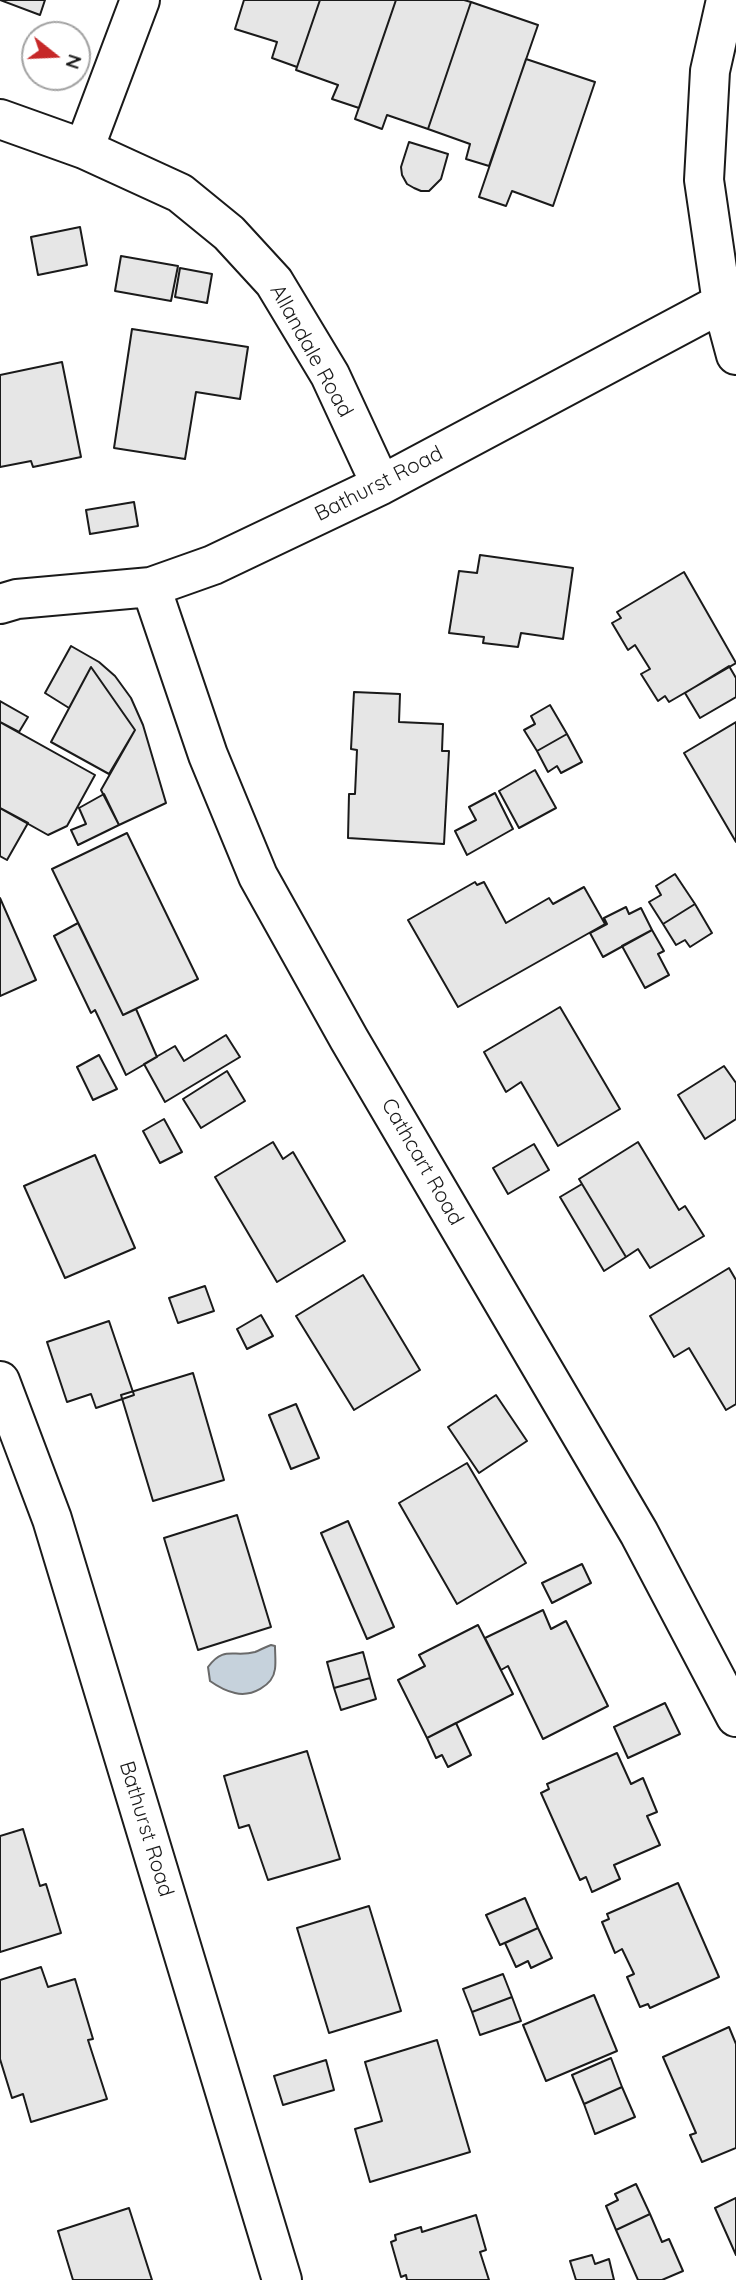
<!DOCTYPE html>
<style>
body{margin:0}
#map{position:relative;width:736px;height:2280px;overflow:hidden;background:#fff;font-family:Quicksand,sans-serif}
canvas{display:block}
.north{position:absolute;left:21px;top:21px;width:70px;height:70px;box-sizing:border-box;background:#fff;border:2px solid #a3a3a3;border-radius:50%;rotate:108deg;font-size:19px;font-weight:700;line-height:28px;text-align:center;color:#1a1a1a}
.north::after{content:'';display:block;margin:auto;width:24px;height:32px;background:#c62828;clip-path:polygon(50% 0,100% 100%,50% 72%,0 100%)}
</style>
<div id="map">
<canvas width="736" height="2280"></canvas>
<div class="north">N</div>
</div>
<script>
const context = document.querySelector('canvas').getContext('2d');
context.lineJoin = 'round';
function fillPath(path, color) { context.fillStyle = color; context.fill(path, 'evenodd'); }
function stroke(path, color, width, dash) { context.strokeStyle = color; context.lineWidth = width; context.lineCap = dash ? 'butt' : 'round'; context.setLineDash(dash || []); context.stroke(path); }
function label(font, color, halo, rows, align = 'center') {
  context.font = font + ' Quicksand,sans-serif'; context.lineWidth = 5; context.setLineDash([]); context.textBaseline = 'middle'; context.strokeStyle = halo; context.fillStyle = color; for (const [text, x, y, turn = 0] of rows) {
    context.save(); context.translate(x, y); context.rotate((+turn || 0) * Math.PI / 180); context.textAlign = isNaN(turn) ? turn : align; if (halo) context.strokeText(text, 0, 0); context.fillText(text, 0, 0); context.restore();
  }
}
const water = new Path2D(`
 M271,1645L275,1646C275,1654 276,1662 275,1669C273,1686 251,1697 235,1693C226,1691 217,1686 210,1681L208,1667C224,1645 234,1658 255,1652C260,1650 265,1647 271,1645Z`);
const building = new Path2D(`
 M0,0H45L40,15Z
 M244,0H320L297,67L272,58L277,42L235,29Z
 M320,0H396L359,108L332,99L338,85L296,70Z
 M396,0H464L471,2L428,129L387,115L382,129L355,119Z
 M471,2L538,25L489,166L466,159L470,144L428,129Z
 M526,59L595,82L553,206L512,191L506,206L479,197Z
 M409,142L448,154L441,179L429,191H421L414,188L407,184L402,175L401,167Z
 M80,227L87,265L38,275L31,237Z
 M121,256L178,266L171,301L115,291Z
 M180,268L212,274L207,303L175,297Z
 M132,329L248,347L240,399L196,392L185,459L114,448Z
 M62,362L81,457L33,467L31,461L0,467V375Z
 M134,502L138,526L90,534L86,510Z
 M480,555L573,568L563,639L521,633L518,647L483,643L484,637L449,633L459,571L477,573Z
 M684,572L736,663L669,702L665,696L658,701L641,674L650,669L635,645L628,650L612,623L621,618L617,612Z
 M71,646L99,662L115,676L131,698L143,725L166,803L119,825L101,790L135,730L91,667L69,708L45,693Z
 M729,666L736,678V697L700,718L685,693Z
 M91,667L135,730L109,774L51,742Z
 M354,692L400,694L399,722L443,724L442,751H449L444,844L348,838L349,794H355L357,750L351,749Z
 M0,701L28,717L19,732L0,722Z
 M550,705L567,734L537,751L524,730L535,724L531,716Z
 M0,722L95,775L67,826L48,835L0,808Z
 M736,722V842L684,753Z
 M567,734L582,762L561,773L557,766L548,772L537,751Z
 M535,770L556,808L519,828L499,791Z
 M495,793L513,829L467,855L455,831L476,820L469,807Z
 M104,794L119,825L78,845L71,830L86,824L79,808Z
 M0,808L28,823L7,860L0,856Z
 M127,833L198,979L123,1015L52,869Z
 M675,874L695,904L663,924L649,902L661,895L656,886Z
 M475,882L477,885L484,882L506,923L549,898L553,904L584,887L605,924L458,1007L408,920Z
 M0,898L36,980L0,996Z
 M695,904L712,933L690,947L685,940L676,945L663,924Z
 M626,907L629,914L641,908L652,930L603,957L590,933L607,924L604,918Z
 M78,923L123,1015L136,1009L157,1057L126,1075L95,1010L91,1013L54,936Z
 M652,930L664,951L658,954L669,975L645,988L622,946Z
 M560,1007L620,1109L558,1146L521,1082L506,1092L484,1052Z
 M226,1035L240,1057L165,1102L144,1064L175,1046L184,1061Z
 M99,1055L117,1089L93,1100L77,1067Z
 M724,1066L736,1083V1119L705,1139L678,1095Z
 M227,1071L245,1101L201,1128L183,1099Z
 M164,1119L182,1152L160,1163L143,1131Z
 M273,1142L283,1159L293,1152L345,1241L277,1282L215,1177Z
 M638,1142L679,1210L685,1206L704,1236L650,1268L638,1249L626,1257L579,1179Z
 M534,1144L549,1170L508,1194L493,1168Z
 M95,1155L135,1248L65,1278L24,1186Z
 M582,1184L626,1257L604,1271L560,1197Z
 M729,1268L736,1280V1404L726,1410L689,1348L674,1357L650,1316Z
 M363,1275L420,1370L354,1410L296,1316Z
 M205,1286L214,1311L178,1323L169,1298Z
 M261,1315L273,1336L247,1349L237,1329Z
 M109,1321L134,1395L96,1408L91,1394L67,1402L47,1342Z
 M193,1373L224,1480L153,1501L121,1395Z
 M496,1395L527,1441L479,1473L448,1427Z
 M296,1404L319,1458L291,1469L269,1415Z
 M467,1463L526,1563L457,1604L399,1503Z
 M237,1515L271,1627L198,1650L164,1538Z
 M348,1521L394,1627L367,1639L321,1533Z
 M582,1564L591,1583L552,1603L542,1583Z
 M543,1610L551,1629L566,1621L608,1706L543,1739L508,1666L501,1670L485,1638Z
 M478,1625L513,1694L427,1738L398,1680L425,1666L419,1655Z
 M363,1652L370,1678L334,1688L327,1662Z
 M370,1678L376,1699L341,1710L334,1688Z
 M665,1703L680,1734L628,1758L614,1727Z
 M456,1723L471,1755L448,1767L442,1755L436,1758L427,1738Z
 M307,1751L340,1859L268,1880L249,1825L239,1828L224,1776Z
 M617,1753L631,1784L643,1778L657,1812L647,1816L660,1845L614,1865L620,1879L592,1892L586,1877L580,1880L541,1793L549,1789L547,1784Z
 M23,1829L40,1886L46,1884L61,1933L0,1952V1836Z
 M678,1883L719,1977L650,2008L648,2004L640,2007L627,1977L634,1974L622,1949L615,1953L602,1922L609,1919L607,1914Z
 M525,1898L538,1928L500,1945L486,1915Z
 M369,1906L401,2011L329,2033L297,1928Z
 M538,1928L552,1958L531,1968L528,1961L516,1967L505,1943Z
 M41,1967L48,1987L75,1979L93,2039L88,2040L107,2099L31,2122L23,2094L12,2098L0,2059V1980Z
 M503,1974L512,1997L472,2012L463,1989Z
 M594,1995L617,2051L546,2081L523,2025Z
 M512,1997L521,2021L480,2035L472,2012Z
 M729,2027L736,2044V2148L702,2162L690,2135L696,2133L663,2057Z
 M437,2040L470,2152L370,2182L355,2129L382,2121L365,2062Z
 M611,2058L622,2087L584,2104L572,2075Z
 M326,2060L334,2090L283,2105L274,2076Z
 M622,2087L635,2117L595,2134L584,2104Z
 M636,2184L650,2214L616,2230L606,2206L618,2200L615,2194Z
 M736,2198V2255L715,2208Z
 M129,2208L152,2280H73L58,2231Z
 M650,2214L662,2242L669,2239L683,2271L662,2280H638L616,2230Z
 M476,2215L486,2250L480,2252L489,2280H407L406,2275L401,2277L391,2242L396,2240L395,2235L421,2227L422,2232Z
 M592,2255L595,2264L609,2259L614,2280H576L570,2261Z`);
const minor = new Path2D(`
 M726,0L710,71L704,180L722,303L736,355
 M0,119L84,149L180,193L229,233L274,282L330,375L381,485
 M84,149L140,0
 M151,587L208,755L258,876L349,1039L639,1533L736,1717
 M0,604L17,599L151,587L213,565L381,485L722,303L736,299
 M0,1381L52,1519L282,2280`);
const streetNames = [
 ["Allandale Road",311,351,61],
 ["Bathurst Road",379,484,-27],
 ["Cathcart Road",422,1162,60],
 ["Bathurst Road",146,1829,73]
];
fillPath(water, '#c6d2dc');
stroke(water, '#6a6a6a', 2);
fillPath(building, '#e6e6e6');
stroke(building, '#1a1a1a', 2);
stroke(minor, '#1a1a1a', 42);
stroke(minor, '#fff', 38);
label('21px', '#1a1a1a', '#fff', streetNames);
</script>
